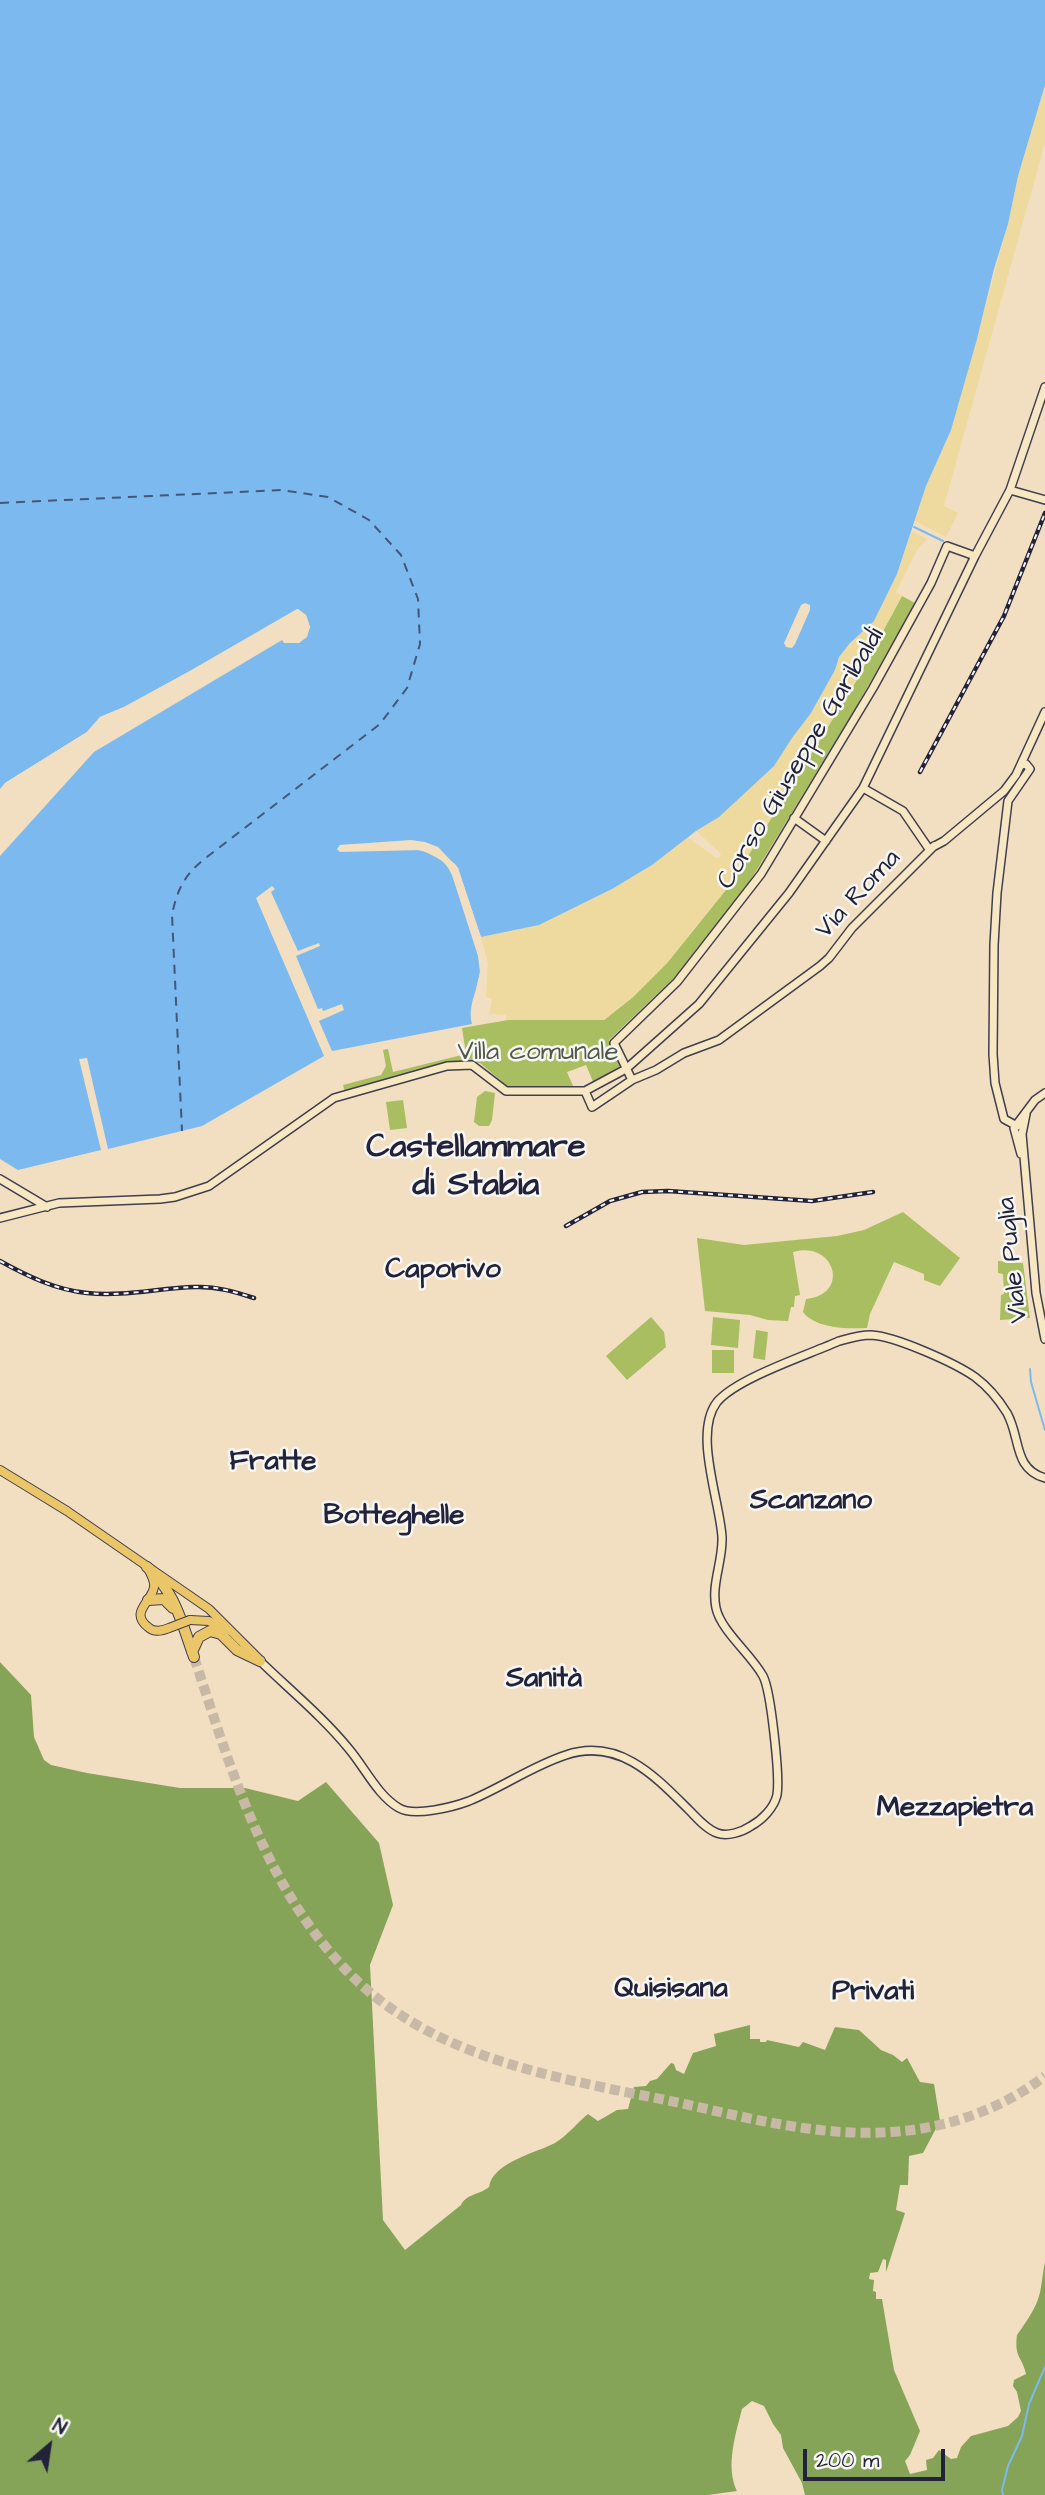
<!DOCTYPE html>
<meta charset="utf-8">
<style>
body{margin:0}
#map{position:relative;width:1045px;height:2495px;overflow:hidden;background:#f2dfc1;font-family:"Architects Daughter",sans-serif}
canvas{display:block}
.north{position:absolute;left:14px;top:2411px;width:70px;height:70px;-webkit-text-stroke:5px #f6f6f2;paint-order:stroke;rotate:29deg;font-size:19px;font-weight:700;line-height:28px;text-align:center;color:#22223b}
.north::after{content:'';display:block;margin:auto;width:24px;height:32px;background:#22223b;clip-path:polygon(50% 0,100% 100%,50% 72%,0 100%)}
.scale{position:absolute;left:803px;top:2449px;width:142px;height:32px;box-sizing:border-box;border:4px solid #22223b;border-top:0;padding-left:9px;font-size:21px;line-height:24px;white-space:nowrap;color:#22223b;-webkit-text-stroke:5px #f6f6f2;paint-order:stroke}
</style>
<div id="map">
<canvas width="1045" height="2495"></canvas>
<div class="north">N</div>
<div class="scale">200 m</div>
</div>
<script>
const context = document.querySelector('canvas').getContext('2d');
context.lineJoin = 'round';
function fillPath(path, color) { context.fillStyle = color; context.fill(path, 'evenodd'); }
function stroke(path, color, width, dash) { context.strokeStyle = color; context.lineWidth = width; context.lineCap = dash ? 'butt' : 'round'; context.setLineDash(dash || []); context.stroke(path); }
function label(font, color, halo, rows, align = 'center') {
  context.font = font + ' "Architects Daughter",sans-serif'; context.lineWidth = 5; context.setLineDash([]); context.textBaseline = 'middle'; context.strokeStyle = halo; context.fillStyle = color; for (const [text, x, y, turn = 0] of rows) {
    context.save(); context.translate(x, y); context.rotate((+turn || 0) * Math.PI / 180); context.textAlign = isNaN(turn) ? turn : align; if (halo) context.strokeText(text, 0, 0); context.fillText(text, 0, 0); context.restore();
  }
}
const green = new Path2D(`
 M902,596L915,603L851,716L750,881L676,976L609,1040L622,1065L594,1084L586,1065L567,1072L574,1088L508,1087L480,1063L461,1062L345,1093L343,1085L381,1075L386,1066L383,1050L388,1049L393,1072L466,1054L462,1028L508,1020H604L633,997L667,963L725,891L743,864L855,683Z
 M485,1091L495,1093L492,1120L489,1126H479L474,1122L477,1097Z
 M403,1100L407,1128L390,1130L386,1102Z
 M903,1212L960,1258L940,1286L924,1280V1274L894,1262L870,1314L867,1328C848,1329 816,1329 803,1312L806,1299C851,1295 835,1240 793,1252L800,1295L795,1296L794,1307H791L788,1321L768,1320L750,1315L705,1311L697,1238L744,1245L837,1236L864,1230Z
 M998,1261L1023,1263L1030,1318L1000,1320L1001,1295L1004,1294L1003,1274L998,1273Z
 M651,1317L664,1332L666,1347L627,1380L606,1356Z
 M713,1317L740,1320L738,1348L711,1345Z
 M756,1330L768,1332L765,1360L753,1358Z
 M712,1350H734V1373H712Z`);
const forest = new Path2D(`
 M0,1662L31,1695L34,1737L44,1760L51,1765L87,1773L180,1788H245L298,1801L326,1782L379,1843L393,1905L370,1965L383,2220L405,2250L461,2205C466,2194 479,2195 489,2187C493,2162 536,2153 555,2143C567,2136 577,2123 588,2114L598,2121L617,2110L628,2109L634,2087L646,2086L650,2081L657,2079L671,2063L674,2064L676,2070L684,2074L693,2053L716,2046L714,2034L750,2025V2039H760V2042H766L767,2040L799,2047L803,2042L825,2050L835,2027L859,2030L881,2050L893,2055L902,2062L907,2058L920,2082L934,2084L940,2121L923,2153L909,2156L908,2185H900L896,2210L905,2213L888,2266L886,2272V2260L883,2259L878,2272L870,2273L869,2279L874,2280L873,2291L876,2292V2299H882L894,2370L920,2431L910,2455L905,2461L910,2474L927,2470L926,2460L933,2458L939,2450L951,2459L957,2458L961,2447L971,2436L1008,2426L1018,2417L1021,2411L1017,2392L1013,2386L1014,2380L1026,2374C1022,2356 1014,2358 1017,2335C1024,2325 1032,2314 1037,2302C1042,2290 1042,2275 1045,2262V2495H805L802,2483L783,2448L781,2435L773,2424L764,2406L752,2401L742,2409C736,2433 725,2467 737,2491L708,2495H0Z`);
const sand = new Path2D(`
 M1045,85V143L944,506L958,513L946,537L915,521L926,486L951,430L1008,224L1018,176Z
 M912,531L927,539L917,550L896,592L902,596L855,683L743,864L725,891L667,963L633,997L604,1020H506V1015L489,1014L492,999L486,997L488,964L481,937L539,925L612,889L652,865L688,837L715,857L719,858L721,854L696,831L719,817L792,738L811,713L835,670L839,657L850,643L874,620L897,574Z`);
const water = new Path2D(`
 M0,0H1045V85L1018,176L1008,224L994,269L977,339L951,430L926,486L897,574L874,621L850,643L839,657L835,670L811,713L792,738L774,766L719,817L696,831L652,865L612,889L539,925L481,937L458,868L455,864L425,842L340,845L337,850C372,849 434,837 452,874C459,897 481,949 480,970C479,989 467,1004 472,1024L332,1051L319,1021L344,1010L342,1004L323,1011L322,1008L318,1009L296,956L320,946L319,943L298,951L271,892L275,889L272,886L256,898L324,1056L202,1126L108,1149L87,1058L79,1059L101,1150L18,1170L0,1159V856L94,752L282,640L284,643H299L310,627L306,615L297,609L190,671L124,707L100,717L87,732L5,783L0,789Z`);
const pier = new Path2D(`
 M805,603L810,605V610L795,644L792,648L786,647L784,643L801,605Z
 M298,609L306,615L310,627L307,637L299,643L295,642L304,635L307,627L303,617L297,613L191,674L102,720L89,735L7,785L0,792L5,783L87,732L100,717L124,707L190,671Z
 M411,840L425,842L438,847L458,868L482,941L477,939L455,870L449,862L456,873L482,955L484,973L479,990L476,989L480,972L478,956L452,875L445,862L422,850L340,852L337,849L340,845Z`);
const stream = new Path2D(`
 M914,527L943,541
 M1030,1369L1031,1382L1045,1430
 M1003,2495L1002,2490L1008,2466L1022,2436L1029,2404L1045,2367`);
const ferry = new Path2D(`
 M0,503L281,490L328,497L369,520L401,555L418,599L420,644L407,688L380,724L203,860C184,876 177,890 172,915L182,1131`);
const highwayTunnel = new Path2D(`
 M194,1657C231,1769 265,1889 351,1975C438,2062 565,2079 680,2103C752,2119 828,2139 903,2131C953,2126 1005,2107 1045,2076`);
const secondary = new Path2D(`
 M1010,490L1045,500
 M863,788L903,811L929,849L944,841L1004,791L1016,775L1045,712
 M794,818L826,841
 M632,1080L656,1070L684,1053L719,1040L820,966L829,958L852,928L934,846
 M585,1091L592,1107L632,1080L614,1043L677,982L761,874L873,688L931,583L947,546L975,556
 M1026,1114L1022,1134L1036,1293L1045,1339
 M1017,1126L1004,1119L995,1083L993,1054L994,945L997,893L1008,801L1030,769L1026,764L1021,765
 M1021,1154L1014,1128L1035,1100L1045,1093
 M0,1179L47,1207
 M0,1218L59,1203L160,1199L175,1197L209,1186L334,1098L447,1066L472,1065L506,1091H585L626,1069L699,1004L789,893L863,788L975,556L1010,490L1045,387
 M260,1661C290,1690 323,1717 349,1749C365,1768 378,1796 399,1808C414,1817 453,1807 469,1801C503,1787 532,1766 566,1755C619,1737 656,1777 689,1810C697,1818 706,1829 717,1833C727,1837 742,1832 751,1826C762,1820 774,1808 777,1795C780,1777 771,1691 763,1676C751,1654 721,1631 716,1608C711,1584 723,1561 722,1537C720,1501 693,1433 717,1402C737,1378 808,1355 839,1341C850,1338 860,1335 871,1335C895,1336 955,1363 975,1377C987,1386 999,1400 1007,1413C1021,1438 1013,1469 1045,1478`);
const primary = new Path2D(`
 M0,1470L67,1511L209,1609L258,1658
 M149,1570C151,1575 155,1581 154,1587C152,1602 129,1612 148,1627C154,1633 162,1631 169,1628
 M190,1620L209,1621L226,1631`);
const highway = new Path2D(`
 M147,1567C175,1591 182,1624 194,1657
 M148,1600L164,1599L173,1608
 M192,1652L199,1637L210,1631L221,1634L237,1650L260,1661`);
const rail = new Path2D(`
 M920,772L1004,616L1045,513
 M566,1226L610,1201L642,1192L668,1191L812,1201L873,1192
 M0,1261C27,1276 56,1290 87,1293C123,1297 159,1288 195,1287C216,1286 235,1292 254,1298`);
const primaryBridge = new Path2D(`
 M169,1628L190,1620`);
const streetNames = [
 ["Corso Giuseppe Garibaldi",802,759,-59],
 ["Via Roma",859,895,-47],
 ["Viale Puglia",1014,1260,-96]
];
const parkNames = [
 ["Villa comunale",538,1054]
];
const neighbourhoodNames = [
 ["Caporivo",443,1271],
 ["Fratte",273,1463],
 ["Scanzano",811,1502],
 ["Botteghelle",394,1517],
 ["Sanità",544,1680],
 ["Mezzapietra",955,1809],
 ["Quisisana",671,1990],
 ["Privati",873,1993]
];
const districtNames = [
 ["Castellammare",476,1149],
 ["di Stabia",476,1187]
];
fillPath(green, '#a9bd61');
fillPath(forest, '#86a457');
fillPath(sand, '#eeda9e');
fillPath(water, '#7cb9ef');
fillPath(pier, '#f2dfc1');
stroke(stream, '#7cb9ef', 2);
stroke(ferry, '#42577a', 2, [9, 7]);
stroke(highwayTunnel, '#c8b9a6', 10, [10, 5]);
stroke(secondary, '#413e4f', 10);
stroke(primary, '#413e4f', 10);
stroke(highway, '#413e4f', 12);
stroke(secondary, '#f7e8c3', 7);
stroke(primary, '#ebc669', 8);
stroke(highway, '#ebc669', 10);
stroke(rail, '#22223b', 4.5);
stroke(rail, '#f6f6f2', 2, [5]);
stroke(primaryBridge, '#413e4f', 10, []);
stroke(primaryBridge, '#ebc669', 8);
label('26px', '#22223b', '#f6f6f2', streetNames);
label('26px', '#515848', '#f6f6f2', parkNames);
label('bold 28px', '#22223b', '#f6f6f2', neighbourhoodNames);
label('bold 33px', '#22223b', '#f6f6f2', districtNames);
</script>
